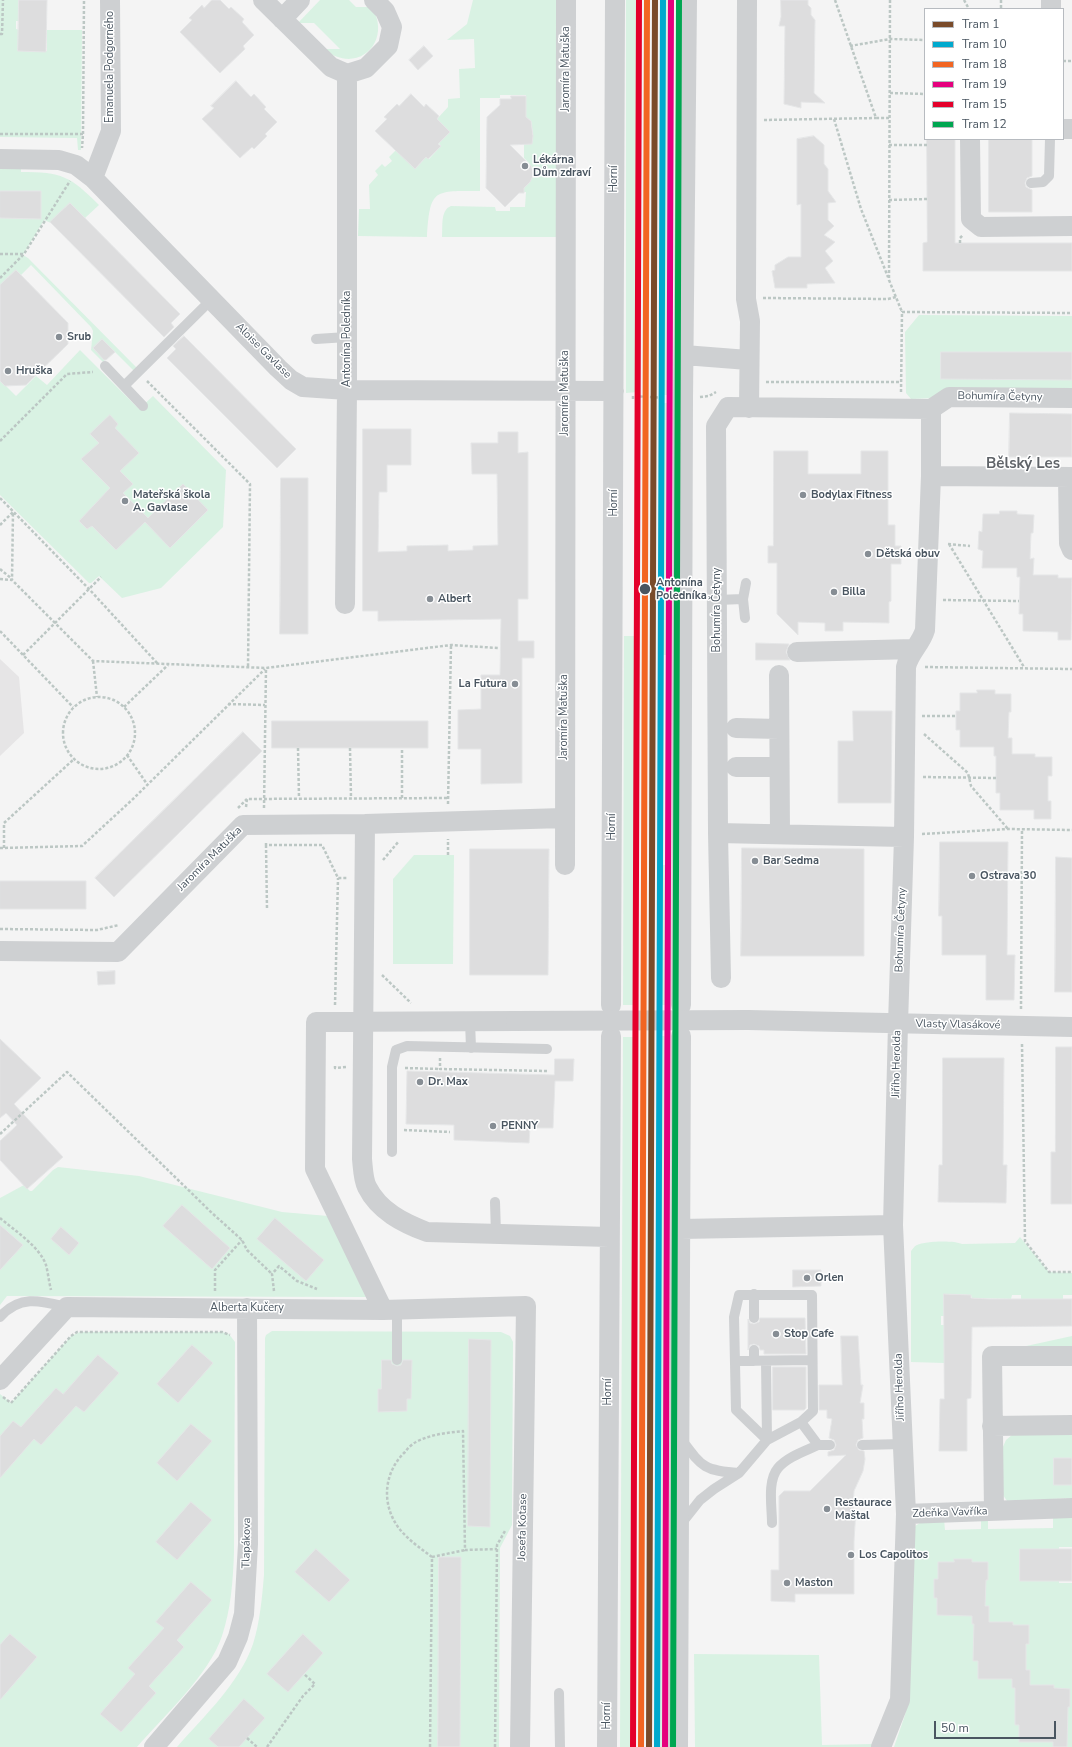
<!DOCTYPE html>
<meta charset="utf-8">
<style>
body{margin:0}
#map{position:relative;width:1072px;height:1747px;overflow:hidden;background:#f4f4f4;font-family:"Nunito Sans",sans-serif}
canvas{display:block}
.legend{position:absolute;left:924px;top:8px;width:140px;height:132px;box-sizing:border-box;background:#fff;border:1px solid #b7bbc0;margin:0;padding:5px 7px;list-style:none;font-size:12px;color:#4a5661}
.legend li{display:flex;align-items:center;gap:8px;height:20px}
.legend b{width:20px;border:1px solid #b7bbc0}
.scale{position:absolute;left:934px;top:1721px;width:122px;height:18px;box-sizing:border-box;border:2px solid #4a5661;border-top:0;padding-left:5px;font-size:12px;line-height:14px;white-space:nowrap;color:#4a5661;-webkit-text-stroke:3px #fff;paint-order:stroke}
</style>
<div id="map">
<canvas width="1072" height="1747"></canvas>
<ul class="legend">
<li><b style="height:5px;background:#7a4b2a"></b>Tram 1</li>
<li><b style="height:5px;background:#00a9ce"></b>Tram 10</li>
<li><b style="height:5px;background:#f26522"></b>Tram 18</li>
<li><b style="height:5px;background:#e5007d"></b>Tram 19</li>
<li><b style="height:5px;background:#e4002b"></b>Tram 15</li>
<li><b style="height:5px;background:#00a651"></b>Tram 12</li>
</ul>
<div class="scale">50 m</div>
</div>
<script>
const context = document.querySelector('canvas').getContext('2d');
context.lineJoin = 'round';
function fillPath(path, color) { context.fillStyle = color; context.fill(path, 'evenodd'); }
function stroke(path, color, width, dash) { context.strokeStyle = color; context.lineWidth = width; context.lineCap = dash ? 'butt' : 'round'; context.setLineDash(dash || []); context.stroke(path); }
function label(font, color, halo, rows, align = 'center') {
  context.font = font + ' "Nunito Sans",sans-serif'; context.lineWidth = 3; context.setLineDash([]); context.textBaseline = 'middle'; context.strokeStyle = halo; context.fillStyle = color; for (const [text, x, y, turn = 0] of rows) {
    context.save(); context.translate(x, y); context.rotate((+turn || 0) * Math.PI / 180); context.textAlign = isNaN(turn) ? turn : align; if (halo) context.strokeText(text, 0, 0); context.fillText(text, 0, 0); context.restore();
  }
}
const education = new Path2D(`
 M0,659L19,677L24,733L0,756Z`);
const green = new Path2D(`
 M0,0H20V21H16V29L20,30L19,51H47V30H82L81,150H78L77,138L0,137Z
 M320,0H349L356,7H372C393,43 356,76 324,49H340L314,23H298Z
 M473,0H558L557,237H442C443,227 440,210 451,206L495,207L496,211H510V207H525L526,192H524V188C537,174 537,171 524,158V140L533,135L531,121L529,119L524,120L526,95H500V98H480V191C434,191 430,188 427,237L358,236L359,209H370L369,185L378,175L375,171L382,164L385,167L392,161L389,157L396,150L415,169L426,157L429,159L441,146L439,143L450,132L437,119L448,107V99L460,98L459,69L475,68L474,39L447,40L467,24Z
 M626,0H639L638,392L626,393Z
 M660,0H673L672,395H659Z
 M0,166L21,167V172C62,172 70,176 99,205L85,218L70,203L51,223L44,220L23,255L28,258L137,368L134,371L102,339L93,348L105,360L103,362L91,350L93,331L91,327L31,265L21,275L16,270L0,286Z
 M919,315L1072,316V392L911,399L906,393L905,332Z
 M80,350L139,409L153,396L226,470L223,527L161,588L122,598L99,576L91,583H89L0,495V380L16,396L36,376L47,385Z
 M659,403H671L670,655H658Z
 M624,636H636L635,1005H623Z
 M414,855H454L453,964H393V879Z
 M657,865H669V1005H657Z
 M657,1036H669L666,1747H654Z
 M623,1037H635L634,1747H620Z
 M58,1167L139,1176L282,1212L328,1216L366,1297L7,1296L0,1305V1198L24,1185L30,1191H32L53,1170Z
 M1020,1237L1049,1272L1072,1273V1295H1063V1299H1021V1295H1012L1011,1299L972,1298L971,1295L944,1294V1316H941V1325H944V1363L911,1362V1251C913,1249 914,1246 917,1245C925,1241 954,1240 962,1244L1015,1243Z
 M272,1331L501,1332L510,1336L513,1342L512,1525L500,1548L499,1747H177C204,1716 239,1684 253,1644C260,1622 262,1598 264,1575L265,1338L266,1335Z
 M80,1332H222L229,1334L235,1342L234,1552C233,1581 231,1609 222,1636C209,1675 164,1716 137,1747H0V1394L11,1403L71,1336Z
 M1072,1336V1350H1008Z
 M1072,1431V1498L1007,1501L1003,1495L1002,1449L1006,1440L1013,1434Z
 M1053,1516L1072,1517V1547H1059V1549H1020V1580H1059V1583H1072V1747H894L905,1715L909,1695L915,1526L927,1519H944L945,1530L981,1529V1519L988,1518V1529L1053,1528Z
 M694,1654L819,1655L822,1745L873,1744V1747H695Z`);
const building = new Path2D(`
 M19,0H47L46,52L18,51Z
 M212,0H220L229,9L231,7L244,19L242,22L254,35L243,46L245,49L220,73L180,32L192,20L189,18L202,5L204,8Z
 M781,0H808V5L811,8V15L815,20L814,93L825,103L801,102V108L784,104L785,26H779L781,17Z
 M424,46L433,56L418,70L409,60Z
 M236,81L251,97L254,94L266,107L264,109L277,122L265,134L267,136L254,149L252,147L240,158L202,119L214,108L211,106Z
 M411,94L424,107L426,104L439,116L437,119L450,132L438,144L441,146L428,159L426,157L415,169L375,131L387,119L384,117L397,104L399,106Z
 M511,96H526V117L531,121L533,136L532,144L510,145L531,166L534,174L530,182L524,188V193H519L505,207L486,188L487,117L500,105V99H511Z
 M814,136L824,145V164L828,169V191L836,202L828,203V220L834,226L824,235L835,242L825,251L833,261L825,268L835,283L807,284V288H775L772,271L775,270V265L788,257H801V204L797,205V139Z
 M927,139H955V243H1072V271H923V243L927,242Z
 M989,139H1032V176L1027,178L1025,183L1026,187L1032,190V212H989Z
 M0,191H41V219L0,218Z
 M70,203L180,314L171,323L174,327L164,337L50,222Z
 M16,270L68,323V344L26,385L5,386L0,381V285Z
 M184,336L296,449L277,468L167,358L176,349L173,346Z
 M102,339L115,352L106,360H104L93,348Z
 M941,352H1072V380L941,379Z
 M1010,413L1072,414V457H1009Z
 M110,415L118,424L115,428L139,453L120,471L133,484L123,493L148,518L183,484L208,510L170,548L145,522L116,550L92,526L87,529L79,521L110,488L81,459L99,443L90,434Z
 M363,429H411V465H387V492H379L378,552L407,551V546L448,545V551L473,550V546L498,545L497,474H472L471,443H498V432H518V453L528,452V599H518V641H534V658H522V783L481,784V749H458V710L481,709V675H500L501,619L378,621V611H363Z
 M774,451H808V474H861V451H888V525H895V546H901V564H891V601L889,602V623L843,622V631H825V623L798,622V635L777,614V563H768V546H773Z
 M281,478H308V634H280Z
 M1000,511H1017V514L1034,515L1033,533H1031L1030,559L1034,558L1033,575H1058V578H1072L1071,640H1058V632L1023,631V614H1019L1020,577H1017V568H982L983,551L978,549L979,531L982,532L983,514H999Z
 M756,643L789,644L786,652L790,660H756Z
 M977,690H995V694H1011V712H1009L1008,738H1012V754H1035V757H1052V776H1048V801H1051V819H1034V810H1000V793H996V756H994V747H960V730H956V711H960V693H977Z
 M853,711H892L891,803H838V741H853Z
 M272,721H428V748H272Z
 M243,732L262,751L114,897L95,878Z
 M940,842H1008L1007,955H1015L1014,1000H986V955H942V916H939Z
 M742,848L864,849V956H741Z
 M470,849H549L548,975H470Z
 M1056,857L1072,858V992H1055Z
 M0,881H86V909H0Z
 M115,971V984L98,985L97,972Z
 M0,1039L41,1078L14,1104L63,1157L27,1189L0,1160V1141L17,1125L6,1113L0,1118Z
 M1056,1047H1072V1204H1051V1152H1055Z
 M943,1058H1004L1003,1165H1007L1006,1203L938,1202L939,1165H942Z
 M555,1059H574L573,1081H555L553,1128H530L529,1143L454,1140V1125L406,1124L407,1071L554,1075Z
 M182,1205L230,1248L212,1269L163,1226Z
 M275,1218L324,1260L306,1281L257,1239Z
 M0,1225L23,1245L0,1270Z
 M61,1227L79,1243L69,1255L51,1239Z
 M793,1270H821V1286L793,1287Z
 M944,1294L971,1295V1298L989,1299H1072V1326L972,1327L971,1398L967,1399V1451H939L940,1399H944Z
 M760,1318H805L806,1354H764V1350H760L759,1346L754,1344L750,1345L748,1350V1319L750,1323L754,1324L759,1322Z
 M841,1336H858L861,1385H863L860,1403H864V1419H862L863,1438L858,1440L856,1445L859,1450L864,1451L865,1459L863,1471L854,1491L853,1509H856L854,1541V1594H795V1602L771,1601V1570H779V1496L784,1491H810L846,1455L828,1456V1452L834,1450L836,1445L834,1440L829,1438L832,1419L827,1418V1410H819V1385H842Z
 M469,1339L491,1340L490,1527L468,1526Z
 M192,1345L213,1363L178,1403L157,1384Z
 M98,1355L119,1373L84,1412L76,1406L41,1445L34,1439L0,1478V1436L13,1421L21,1427L56,1388L63,1394Z
 M382,1360H391L392,1364L397,1366L401,1365L403,1360H412L411,1399H407V1411L378,1412V1389H381Z
 M773,1367H806V1408L804,1410H773Z
 M191,1424L212,1441L177,1481L157,1463Z
 M1054,1458H1072V1485H1054Z
 M191,1502L212,1520L177,1560L156,1542Z
 M316,1549L350,1580L329,1602L295,1572Z
 M1020,1549H1072V1581H1020Z
 M439,1557H461L460,1747H438Z
 M954,1559H972V1562H988V1580H986L985,1606H989V1622H1013V1625H1029V1644H1026V1670H1030V1685H1054V1688L1070,1689V1707H1068L1067,1747H1053V1742H1019V1725H1015V1688H1012V1679H978V1661H973L974,1624H972V1616L937,1615V1598H934V1579H938V1562H954Z
 M191,1582L212,1600L177,1640L184,1647L149,1686L156,1693L121,1732L100,1714L135,1674L128,1668L164,1628L156,1622Z
 M10,1634L37,1657L0,1700V1645Z
 M303,1634L323,1653L288,1692L267,1674Z
 M244,1699L265,1718L239,1747H218L209,1739Z`);
const path = new Path2D(`
 M835,0L876,118H889
 M890,0L889,280L902,312
 M964,0L969,9
 M1001,0V9
 M0,34H2L3,0
 M850,46L890,39L925,40
 M1063,61H1072
 M890,93L925,94
 M834,119L861,209L888,277
 M764,120L876,118
 M0,134H83L82,148
 M83,134L84,0
 M889,145H927
 M889,200L927,199
 M960,243V238L963,235
 M0,254H24L70,181
 M0,278L24,254
 M763,298L888,299L896,297
 M147,381L250,484L248,668
 M766,382H901
 M901,392L902,312L1072,313
 M700,397L709,396L716,392
 M633,399V396L665,398
 M0,441L67,374L93,372
 M0,498L89,589L158,664
 M0,525L13,512L12,580
 M948,544L970,546
 M949,544L1024,667
 M0,569L12,579
 M0,579L12,580L93,661L266,668L451,645L498,648
 M943,600L1019,601
 M0,631L73,707
 M23,655L101,577
 M93,661L97,697
 M925,667L1072,669
 M63 733a36 36 0 1 1 72 0a36 36 0 1 1-72 0Z
 M228,704L265,705
 M124,707L168,665
 M922,716H956
 M924,734L968,773L971,786L1008,829
 M298,748L299,798
 M350,748L351,798
 M127,755L147,784
 M923,777L996,778
 M402,798V749
 M448,804L451,645
 M246,807L247,799L448,798
 M238,808L247,799
 M264,808L266,668
 M922,834L1008,829L1072,830
 M266,843V845H322L338,878H348
 M266,845L267,909
 M0,848L82,846L133,799L265,669
 M4,848V823L73,760
 M448,855V839
 M383,860L399,841
 M0,929L97,930L119,925
 M382,975L411,1003
 M335,1005L338,878
 M1021,1009L1022,829
 M1022,1044L1025,1241L1049,1272H1072
 M440,1058V1069L548,1071
 M335,1066V1068L346,1067
 M405,1068L440,1069
 M404,1130L450,1132
 M0,1134L67,1072L212,1213L242,1240L247,1250L272,1274
 M0,1218C14,1230 40,1247 46,1265C48,1273 49,1282 51,1290
 M215,1291V1270L242,1240
 M274,1291L272,1274L279,1266L297,1281L317,1289
 M3,1397L11,1403L71,1336L77,1332H222L230,1335
 M432,1557L465,1550
 M247,1738L257,1747
 M267,1747L303,1696L315,1684L304,1674
 M430,1747L432,1557C420,1548 407,1539 398,1527C381,1503 384,1472 405,1452C408,1448 412,1444 416,1442C431,1434 447,1433 463,1431L465,1550L497,1549
 M495,1747L497,1545L505,1531`);
const service = new Path2D(`
 M1031,183L1043,182L1049,176L1050,139
 M316,339L347,337
 M105,366L124,386
 M143,406L124,386L211,300
 M717,600L743,599
 M745,618L743,599L746,583
 M470,1021L471,1048
 M392,1152V1067L396,1050L407,1046L547,1049
 M495,1202L496,1234
 M754,1294V1318
 M397,1309V1360
 M0,1317C20,1294 42,1301 67,1307
 M735,1361L812,1360
 M754,1361V1350
 M766,1361L767,1440
 M801,1422L818,1445H830
 M681,1439C702,1467 704,1471 739,1473
 M862,1445L902,1444
 M772,1523C772,1507 767,1481 778,1468C787,1457 805,1451 818,1445
 M681,1524L700,1500L714,1489L739,1473L767,1440L801,1422L813,1411L812,1295H739L734,1317L736,1410L767,1440
 M559,1693L560,1747`);
const minor = new Path2D(`
 M263,0L331,67L347,74L366,68L388,46L392,27L385,11L374,0
 M747,0L746,299L750,321L749,408
 M1051,0V9
 M282,19L300,0
 M1063,129H1072
 M970,139L971,219L981,227L1072,226
 M0,159L59,160L76,165L93,178L278,368L291,380L303,387L347,390L614,391
 M93,178L111,131L110,0
 M684,355L748,360
 M931,476L1072,477
 M1068,477L1069,543L1072,550
 M345,604L347,390V74
 M797,652L914,649
 M779,675L780,834
 M736,728L779,729
 M736,767H779
 M365,824L362,1159C363,1168 363,1179 367,1187C379,1211 403,1223 427,1232L609,1237
 M718,833L721,978
 M904,837L906,667C909,653 921,644 925,630L931,476V409
 M565,865L566,0
 M0,951L118,952L243,825L365,824L563,818
 M611,1005L615,0
 M681,1005L683,399L687,0
 M748,1020L1072,1027
 M681,1229L893,1225
 M383,1310L315,1169L316,1022L516,1021
 M0,1380L67,1307L383,1310L526,1306L520,1747
 M992,1426L1072,1425
 M994,1511L992,1356H1072
 M906,1514L1072,1508
 M154,1747L227,1662L238,1637L244,1614L248,1544L247,1308
 M607,1747L611,1036
 M678,1747L681,1036
 M881,1747L900,1700L906,1514L893,1225L898,1024L904,837L718,833L716,426L728,407L931,409L949,397L1072,398`);
const minorBridge = new Path2D(`
 M516,1021L748,1020`);
const tram1 = new Path2D(`
 M649,1747L655,0`);
const tram2 = new Path2D(`
 M657,1747L663,0`);
const tram3 = new Path2D(`
 M641,1747L647,0`);
const tram4 = new Path2D(`
 M665,1747L671,0`);
const tram5 = new Path2D(`
 M633,1747L639,0`);
const tram6 = new Path2D(`
 M673,1747L679,0`);
const markers = [
 [525,166,4,"#868d94"],
 [59,337,4,"#868d94"],
 [8,371,4,"#868d94"],
 [803,495,4,"#868d94"],
 [125,501,4,"#868d94"],
 [868,554,4,"#868d94"],
 [645,589,6,"#4a5661"],
 [834,592,4,"#868d94"],
 [430,599,4,"#868d94"],
 [515,684,4,"#868d94"],
 [755,861,4,"#868d94"],
 [972,876,4,"#868d94"],
 [420,1082,4,"#868d94"],
 [493,1126,4,"#868d94"],
 [807,1278,4,"#868d94"],
 [776,1334,4,"#868d94"],
 [827,1509,4,"#868d94"],
 [851,1555,4,"#868d94"],
 [787,1583,4,"#868d94"]
];
const streetNames = [
 ["Emanuela Podgorného",110,67,-90],
 ["Jaromíra Matuška",566,69,-90],
 ["Horní",614,179,-90],
 ["Antonína Poledníka",347,339,-90],
 ["Aloise Gavlase",263,351,45],
 ["Jaromíra Matuška",565,393,-90],
 ["Bohumíra Četyny",1000,397,1],
 ["Horní",614,503,-90],
 ["Bohumíra Četyny",717,610,-90],
 ["Jaromíra Matuška",564,717,-90],
 ["Horní",612,827,-90],
 ["Jaromíra Matuška",210,859,-45],
 ["Bohumíra Četyny",901,930,-88],
 ["Vlasty Vlasákové",958,1025,1],
 ["Jiřího Herolda",897,1064,-89],
 ["Alberta Kučery",247,1308],
 ["Jiřího Herolda",900,1387,-92],
 ["Horní",608,1392,-90],
 ["Zdeňka Vavříka",950,1513,-2],
 ["Josefa Kotase",523,1527,-89],
 ["Tlapákova",247,1543,-89],
 ["Horní",607,1716,-90]
];
const poiNames = [
 ["Lékárna",533,160],
 ["Dům zdraví",533,173],
 ["Srub",67,337],
 ["Hruška",16,371],
 ["Mateřská škola",133,495],
 ["A. Gavlase",133,508],
 ["Bodylax Fitness",811,495],
 ["Dětská obuv",876,554],
 ["Billa",842,592],
 ["Albert",438,599],
 ["La Futura",507,684,"right"],
 ["Bar Sedma",763,861],
 ["Ostrava 30",980,876],
 ["Dr. Max",428,1082],
 ["PENNY",501,1126],
 ["Orlen",815,1278],
 ["Stop Cafe",784,1334],
 ["Restaurace",835,1503],
 ["Maštal",835,1516],
 ["Los Capolitos",859,1555],
 ["Maston",795,1583]
];
const stopNames = [
 ["Antonína",656,583],
 ["Poledníka",656,596]
];
const districtNames = [
 ["Bělský Les",1023,464]
];
fillPath(education, '#e6e5e6');
fillPath(green, '#d9f2e3');
fillPath(building, '#ddddde');
stroke(building, '#e5e6e7', 1);
stroke(path, '#bcc7c4', 2.5, [3, 2]);
stroke(service, '#ced0d2', 10);
stroke(minor, '#ced0d2', 20);
stroke(minorBridge, '#ced0d2', 20);
stroke(tram1, '#7a4b2a', 6);
stroke(tram2, '#00a9ce', 6);
stroke(tram3, '#f26522', 6);
stroke(tram4, '#e5007d', 6);
stroke(tram5, '#e4002b', 6);
stroke(tram6, '#00a651', 6);
for (const [x, y, r, color] of markers) { const dot = new Path2D(); dot.arc(x, y, r, 0, 2 * Math.PI); context.fillStyle = color; context.fill(dot); stroke(dot, '#fff', 1.5); }
label('11px', '#4a5661', '#fff', streetNames);
label('bold 11px', '#4a5661', '#fff', poiNames, 'left');
label('bold 11px', '#4a5661', '#fff', stopNames, 'left');
label('bold 15px', '#5f6368', '#fff', districtNames);
</script>
